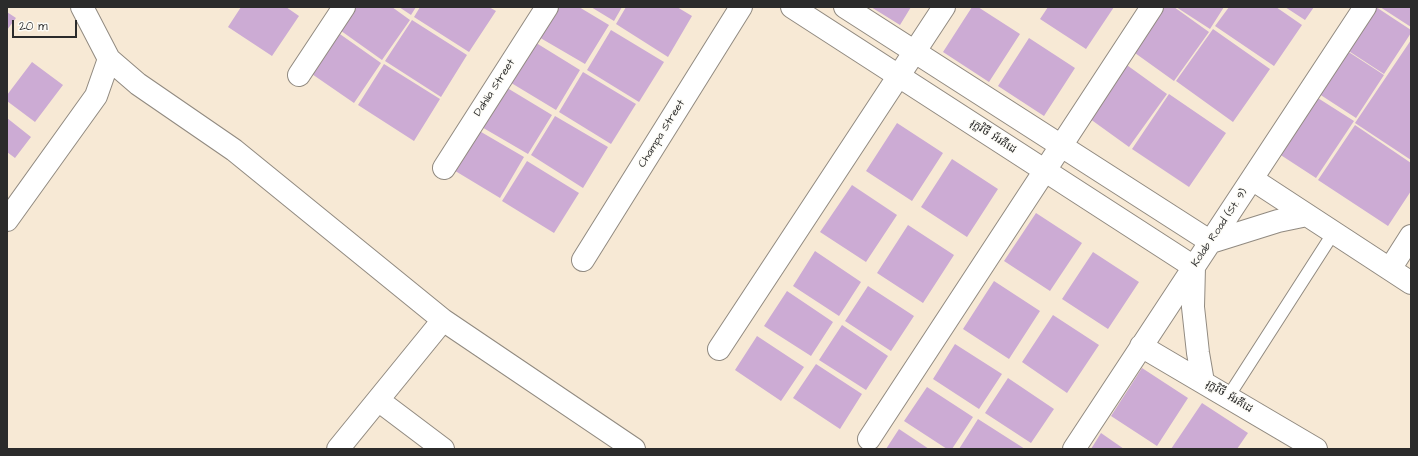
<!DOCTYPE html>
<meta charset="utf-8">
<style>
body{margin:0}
#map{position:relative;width:1418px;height:456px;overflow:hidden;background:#f7e9d5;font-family:"Architects Daughter",sans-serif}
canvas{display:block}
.frame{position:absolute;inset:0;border:8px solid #2b2b2b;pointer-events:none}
.scale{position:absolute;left:12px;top:20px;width:65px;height:18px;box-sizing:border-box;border:2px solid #2b2b2b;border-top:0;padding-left:5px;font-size:12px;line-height:14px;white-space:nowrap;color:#2b2b2b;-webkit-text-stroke:3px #fdfcf7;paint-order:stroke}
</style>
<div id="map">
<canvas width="1418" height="456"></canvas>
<div class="frame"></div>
<div class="scale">20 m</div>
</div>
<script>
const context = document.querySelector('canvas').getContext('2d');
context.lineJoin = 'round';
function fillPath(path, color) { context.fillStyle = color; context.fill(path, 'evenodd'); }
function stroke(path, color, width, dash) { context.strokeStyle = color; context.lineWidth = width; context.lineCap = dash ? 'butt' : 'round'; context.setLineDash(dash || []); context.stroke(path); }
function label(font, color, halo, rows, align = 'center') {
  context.font = font + ' "Architects Daughter","Noto Sans Khmer",sans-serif'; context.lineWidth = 3; context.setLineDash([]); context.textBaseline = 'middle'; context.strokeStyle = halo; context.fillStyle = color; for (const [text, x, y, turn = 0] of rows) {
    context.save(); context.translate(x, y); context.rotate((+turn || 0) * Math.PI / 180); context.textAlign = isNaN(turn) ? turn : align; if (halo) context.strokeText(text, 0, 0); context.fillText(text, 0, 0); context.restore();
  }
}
const building = new Path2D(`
 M241,7H286L299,16L272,56L228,27Z
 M352,7H392L410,20L382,60L337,28Z
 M399,7H416L411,15Z
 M420,7H489L496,11L469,52L414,17Z
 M555,7H579L609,25L585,64L537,36Z
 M591,7H622L614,21Z
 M626,7H677L692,16L668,57L616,24Z
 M871,7H911L900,25Z
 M972,7H978L1020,34L989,82L943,52Z
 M1048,7H1114L1086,49L1040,19Z
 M1158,7H1174L1209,32L1174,81L1128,48Z
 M1176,7H1224L1210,29Z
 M1229,7H1276L1302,25L1274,66L1215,26Z
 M1285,7H1314L1305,20Z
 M1367,7H1376L1411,30V33L1384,74L1341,46Z
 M1380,7H1411V27Z
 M7,12L16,18L7,30Z
 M412,20L467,55L441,97L385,61Z
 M1213,29L1270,69L1233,122L1176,81Z
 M611,30L664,62L639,102L587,70Z
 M337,32L381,63L354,103L309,72Z
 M1029,38L1075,68L1044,116L998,86Z
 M1411,40V160L1355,123Z
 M533,41L580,70L556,110L508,81Z
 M1341,47L1384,75L1356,118L1313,90Z
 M32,62L63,85L35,122L7,101V95Z
 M1124,63L1167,94L1129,147L1086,116Z
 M384,64L440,99L414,141L358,105Z
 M583,72L636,104L611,144L559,112Z
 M504,86L552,115L528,154L480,126Z
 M1310,93L1354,121L1316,178L1273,150Z
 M1169,94L1226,133L1189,187L1132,149Z
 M555,116L608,147L583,188L531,155Z
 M7,118L31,137L15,158L7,152Z
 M897,123L943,153L912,201L866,171Z
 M1355,125L1411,163V191L1388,226L1318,180Z
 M476,129L524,157L500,198L452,169Z
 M952,159L998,189L967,237L921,207Z
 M527,161L579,193L554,233L502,201Z
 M852,185L897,215L866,262L820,232Z
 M1036,213L1082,243L1050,291L1004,261Z
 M908,225L954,255L923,303L877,273Z
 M815,251L861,282L839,316L793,286Z
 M1093,252L1139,282L1108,329L1062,299Z
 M994,281L1040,311L1009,359L963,329Z
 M868,286L914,316L891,351L845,321Z
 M787,291L833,322L811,356L764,326Z
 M1053,315L1099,345L1067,393L1022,362Z
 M842,325L888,356L866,390L819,360Z
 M757,336L804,367L781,401L735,370Z
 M955,344L1002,374L979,409L933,379Z
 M816,364L862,394L840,429L793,398Z
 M1142,368L1188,398L1157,446L1111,416Z
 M1008,378L1054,409L1031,443L985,413Z
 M927,387L973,417L952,449H947L904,421Z
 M1202,403L1248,433L1237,449H1171Z
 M978,419L1025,449H959Z
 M899,429L929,449H886Z
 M1101,433L1124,449H1091Z`);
const service = new Path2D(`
 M1228,397L1334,232`);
const minor = new Path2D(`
 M82,7L109,59L138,84L234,150L443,320L634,449
 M792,7L1194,267L1193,307L1198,353L1203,382
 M845,7L1211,242L1278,221L1307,215
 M299,75L344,7
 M444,168L547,7
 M1252,179L1411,283
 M7,220L96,96L109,59
 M583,260L741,7
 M1390,269L1411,236
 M1141,346L1316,449
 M719,349L944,7
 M378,400L443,449
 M869,439L1152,7
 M338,449L443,320
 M1074,449L1365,7`);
const streetNames = [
 ["Dahlia Street",495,88,-57],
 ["Champa Street",662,134,-58],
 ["រុក្ខវិថី អ័រគីដេ",993,137,33],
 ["Kolab Road (St. 9)",1220,228,-56],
 ["រុក្ខវិថី អ័រគីដេ",1229,397,31]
];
fillPath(building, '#ccabd4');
stroke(service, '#918a80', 14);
stroke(minor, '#918a80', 24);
stroke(service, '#fff', 12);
stroke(minor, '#fff', 22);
label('11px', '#2b2b2b', '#fdfcf7', streetNames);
</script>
